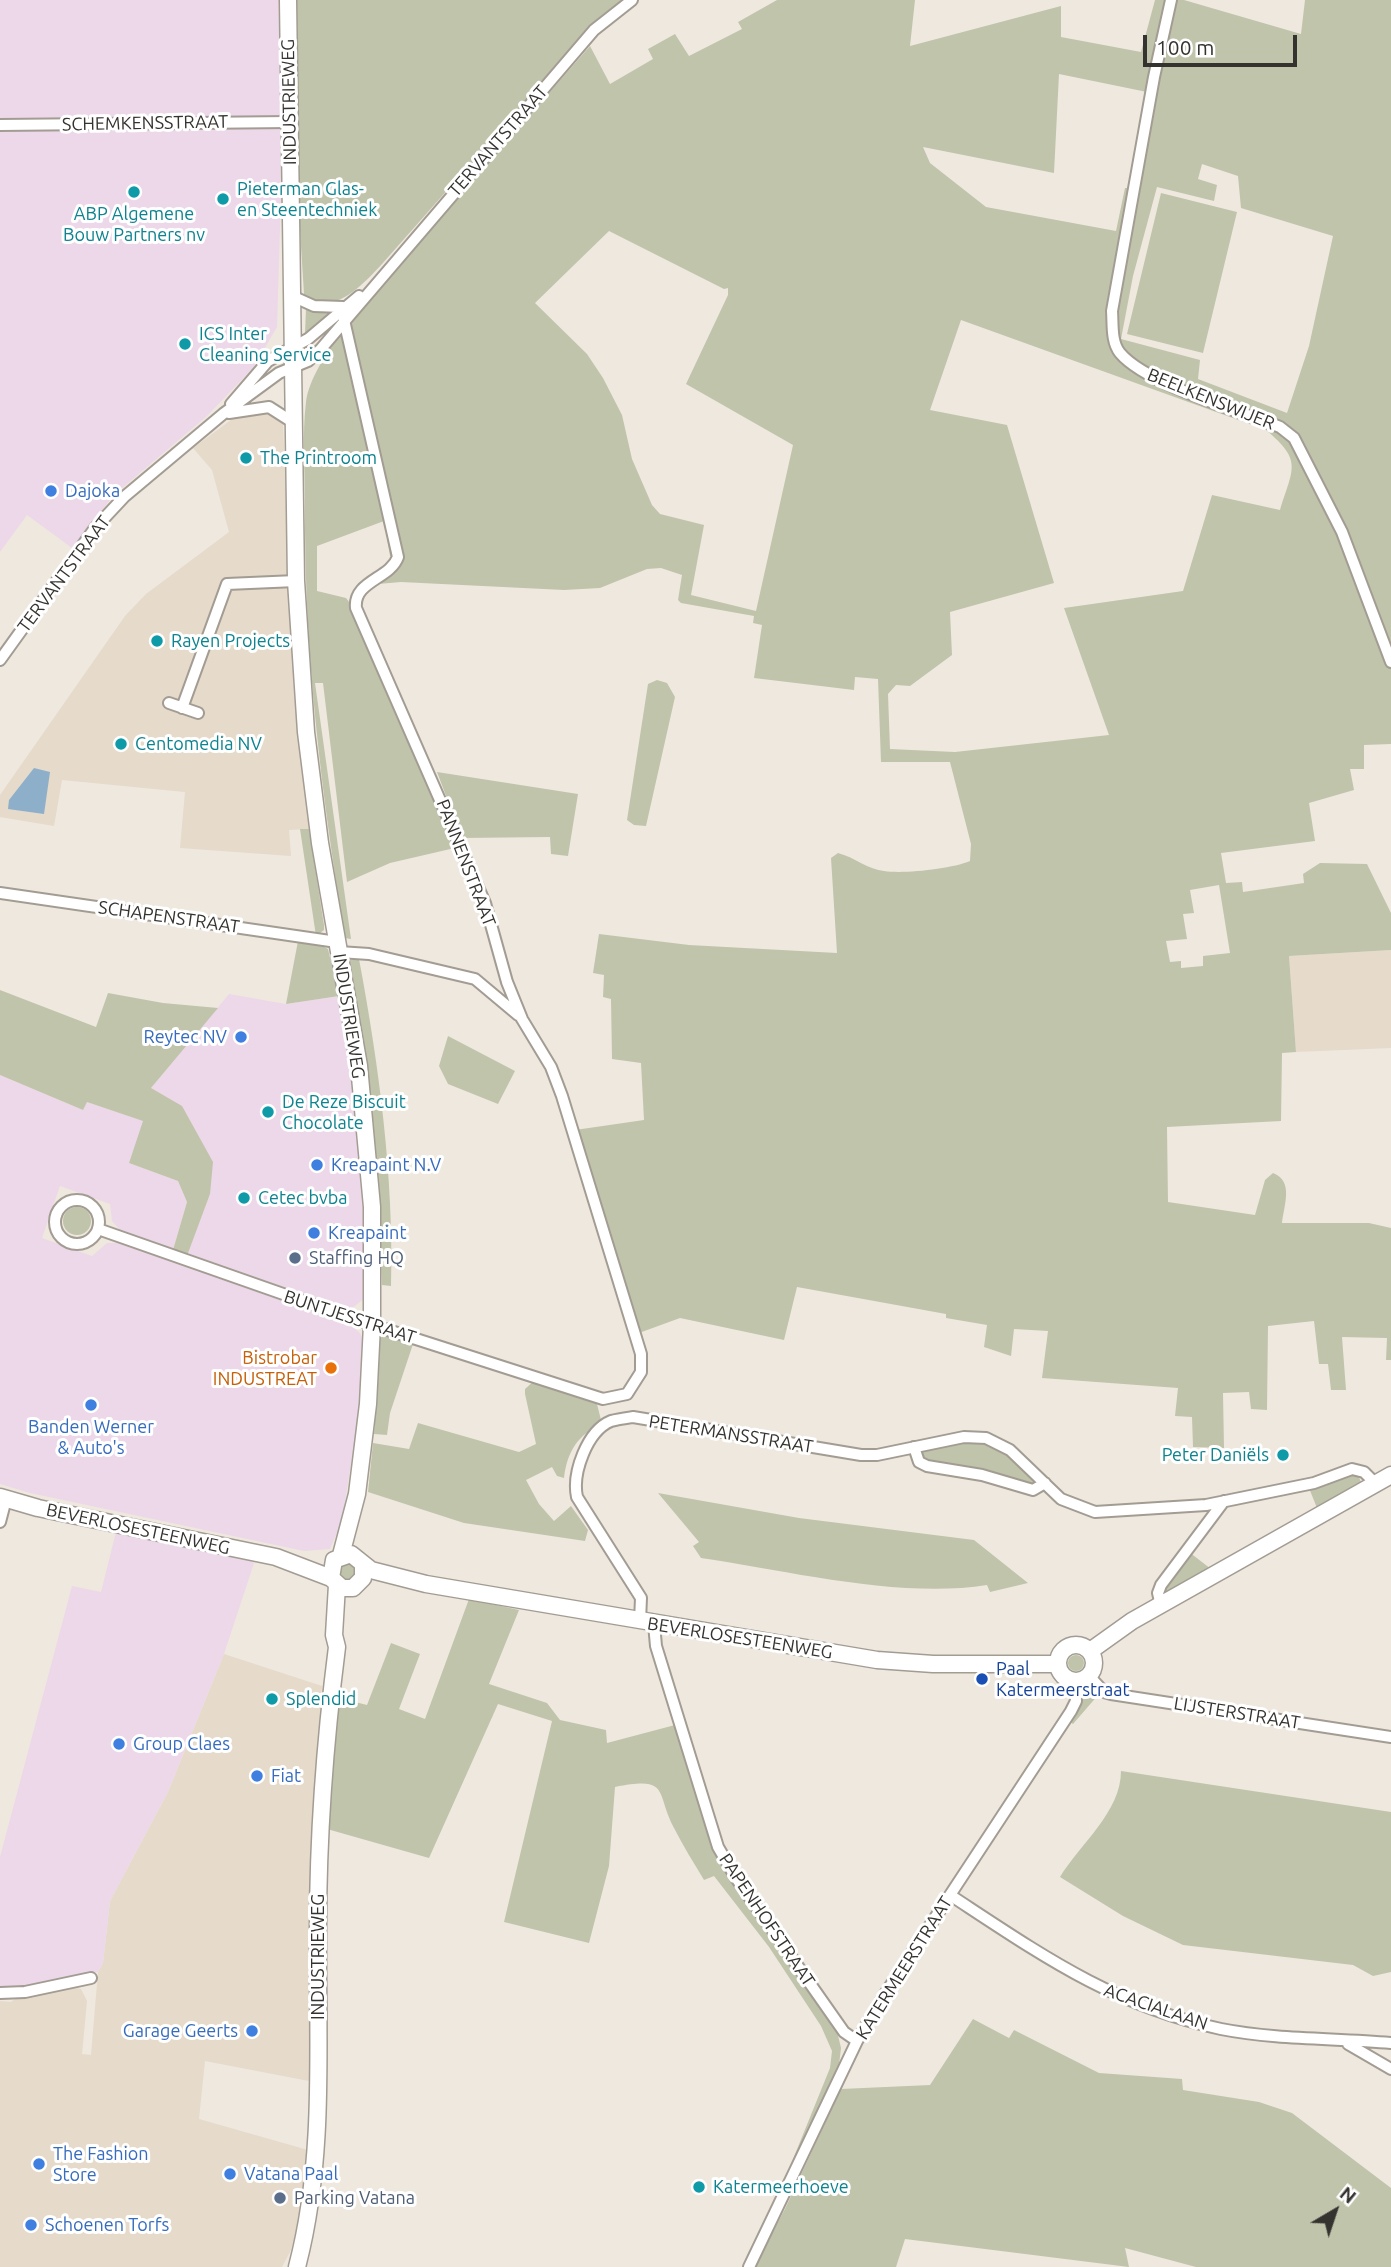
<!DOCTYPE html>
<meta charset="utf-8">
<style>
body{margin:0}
#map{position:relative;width:1391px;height:2267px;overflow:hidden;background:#efe8de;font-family:Ubuntu,sans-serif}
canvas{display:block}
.north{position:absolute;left:1300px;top:2176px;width:70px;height:70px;-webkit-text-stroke:5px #fff;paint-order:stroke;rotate:39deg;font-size:19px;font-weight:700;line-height:28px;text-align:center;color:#35332f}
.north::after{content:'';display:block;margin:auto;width:24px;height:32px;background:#35332f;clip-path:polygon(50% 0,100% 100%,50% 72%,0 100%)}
.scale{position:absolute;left:1143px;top:35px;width:154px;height:32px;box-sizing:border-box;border:4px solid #35332f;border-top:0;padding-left:9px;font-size:21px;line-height:24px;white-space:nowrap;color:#35332f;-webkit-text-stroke:5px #fff;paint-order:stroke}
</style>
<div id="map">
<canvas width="1391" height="2267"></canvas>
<div class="north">N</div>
<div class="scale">100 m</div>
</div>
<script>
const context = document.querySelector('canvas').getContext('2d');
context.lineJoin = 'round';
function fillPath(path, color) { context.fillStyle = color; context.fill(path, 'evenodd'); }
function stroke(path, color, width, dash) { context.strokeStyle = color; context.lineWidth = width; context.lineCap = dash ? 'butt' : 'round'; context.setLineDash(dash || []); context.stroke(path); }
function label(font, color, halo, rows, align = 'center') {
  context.font = font + ' Ubuntu,sans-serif'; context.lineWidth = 6; context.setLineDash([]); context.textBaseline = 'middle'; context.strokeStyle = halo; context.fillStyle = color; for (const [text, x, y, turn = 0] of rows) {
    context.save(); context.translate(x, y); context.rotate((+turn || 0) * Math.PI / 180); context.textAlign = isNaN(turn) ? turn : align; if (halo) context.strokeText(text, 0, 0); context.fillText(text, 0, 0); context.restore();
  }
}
const built = new Path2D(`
 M270,412L283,422L294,693L309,829L289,830L291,856L180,848L185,792L62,780L54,826L0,817V795L125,616L146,594L229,532L212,470L193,448L235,417Z
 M1391,950V1048L1296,1052L1289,956Z
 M224,1654L322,1686L310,1922L309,2081L205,2061L199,2119L308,2150L298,2225L291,2250L282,2267H0V2001L11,2002L18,1997L72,1987L81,1989L87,2001L82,2054L91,2055L98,1972L103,1963L110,1901L168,1792Z`);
const industrial = new Path2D(`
 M0,0H279L281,195L277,327L253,368L207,416L114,495L72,548L27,515L0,552Z
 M229,994L286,1004L339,996L359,1137L363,1208L365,1298L351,1309L344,1311L187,1256L210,1194L151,1088Z
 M0,1075L83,1110L87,1102L144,1121L129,1163L178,1181L187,1202L173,1250L120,1230L112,1221L110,1204L60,1186L42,1238L92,1256L107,1243H122L350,1325L360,1333L363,1339L358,1420L342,1521L330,1549L304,1551L30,1493L0,1484Z
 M116,1532L255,1560L224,1654L168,1792L110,1901L103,1963L98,1972L15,1989L0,1988V1857L72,1586L101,1592Z`);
const green = new Path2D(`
 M296,0H622L601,16L382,264C363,284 333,319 304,294L299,214Z
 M777,0H915L910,46L1061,6V37L1141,52L1155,0H1165L1147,92L1059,74L1054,173L923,147L930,163L986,207L1116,231L1125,188H1134L1117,272L1125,274L1174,0H1184L1301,34L1305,0H1391V744L1364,745V769H1350L1354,790L1309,803L1315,841L1221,853L1226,883L1242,882L1243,892L1304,883L1303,874L1320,863L1367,864L1391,913V950L1289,956L1296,1052L1282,1053L1281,1121L1167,1127L1168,1202L1255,1215L1265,1180L1273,1173C1294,1181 1284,1205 1282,1223H1369L1391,1228V1360H1386L1387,1338L1342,1337L1346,1390H1331L1328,1364H1319L1314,1321L1268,1326L1267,1410L1251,1409L1249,1392L1223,1393L1224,1448L1193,1447L1192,1417L1175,1416L1178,1388L1042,1378L1048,1331L1014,1329L1011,1356L984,1347L987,1325L946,1318V1314L797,1287L784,1340L680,1318L639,1333L575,1130L644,1120L641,1063L612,1059L611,999L603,997L604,975L593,973L599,934L689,945L837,953L831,858L838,853C854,857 869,870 884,871C904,874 951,869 970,861L971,844L950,762H881L878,679L855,677L854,690L754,678L762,625L753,623L754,616L681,603L678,600L682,575L661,568L647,569L600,588L564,590L401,582L378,584L393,573L401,557L390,556L384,521L317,546V591L346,598L350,603L459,847L390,863L347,882L323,683H315L351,939L345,938C321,790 304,653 305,503C305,470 302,435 306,402C309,379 326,355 338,335L343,336L349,322L590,46L610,84L653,59L648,49L675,34L689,56L742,29L738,22ZM1202,164L1238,176L1241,208L1333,236L1309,346L1287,413L1198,379L1200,360L1121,339L1133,276L1157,187L1214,201L1217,185L1198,179ZM609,231L724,289L728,288V295L686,384L793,445L756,611L691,595L704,525L660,514L652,505L632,459L622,415L603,378L587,354L535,303ZM961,320L1266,430C1303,461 1293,468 1280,510L1212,495L1183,591L1064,608L1109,735L955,752L890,749L888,694L896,685L910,686L952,655L950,612L1054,583L1007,425L930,410ZM1219,885L1230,953L1203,956V966L1181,968V961L1170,962L1166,941L1187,939L1183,914L1194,913L1190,890Z
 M1161,193L1237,212L1203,353L1127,334Z
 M306,308L331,313L307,335L305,334Z
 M657,680L667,683L675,697L646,826L634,825L627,820L648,684Z
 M437,772L578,794L568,856L551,854L550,837L462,838Z
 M300,829H309L324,925V930L316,936Z
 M298,941L317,943L328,949L339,996L286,1004Z
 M359,959C379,1066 394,1177 391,1286L382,1285C379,1175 369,1068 350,960Z
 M0,990L96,1027L108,993L163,1003L218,1008L151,1088L182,1106L213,1162L210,1194L187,1256L173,1250L187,1202L178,1181L129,1163L143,1121L87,1102L83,1110L0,1075Z
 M448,1036L515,1071L498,1104L448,1084L439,1066Z
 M63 1221a14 14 0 1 1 28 0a14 14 0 1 1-28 0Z
 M386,1334L414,1341L390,1413L387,1435L374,1434L380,1338Z
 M535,1380L596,1400L602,1424C578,1434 567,1452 564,1478L557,1476L552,1467L526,1480L539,1504L554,1521L571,1506L588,1530L585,1541L464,1523L368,1492L373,1443L409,1449L418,1423L519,1452L536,1444L525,1394V1389Z
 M975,1440L998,1446L1039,1483L1038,1487L923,1462L920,1452L923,1449Z
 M1354,1475H1358L1361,1482L1317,1508L1309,1488Z
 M658,1493L799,1518L974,1540L1028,1583L990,1592L987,1585C901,1599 789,1571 701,1558L693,1546L699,1542Z
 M1189,1552L1211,1569L1163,1594L1162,1590Z
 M344,1561L356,1565L357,1574L350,1581H342L336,1569Z
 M469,1599L519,1610L489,1684L547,1703L560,1720L606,1730L607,1743L675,1725L711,1843L724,1870L836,2027L841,2048L839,2065L789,2169L830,2068L832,2051L821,2026L769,1947L714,1876L704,1880C694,1863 683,1846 674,1828C655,1792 671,1776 615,1787L609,1866L589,1943L504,1922L552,1721L498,1704L429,1858L327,1829L337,1710L351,1701L367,1705L391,1643L420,1654L399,1709L425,1719Z
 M1068 1663a8 8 0 1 1 16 0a8 8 0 1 1-16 0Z
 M1092,1687L1099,1694L1073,1724L1069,1721L1079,1708L1082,1690Z
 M1121,1771L1391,1812V1972L1373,1976L1353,1965L1183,1945L1123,1916L1060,1877C1080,1844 1121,1812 1121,1771Z
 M973,2019L1009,2038L1014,2030L1099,2073L1182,2079L1183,2090L1259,2102L1292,2113L1391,2188V2267H1196L1125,2248L1129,2267L905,2239L896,2267H754L785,2209L841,2089L930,2085Z`);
const water = new Path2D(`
 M34,768L50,772L44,814L8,809L9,800Z`);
const street = new Path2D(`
 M1171,0L1154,77L1112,311C1113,324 1111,342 1120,353C1146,384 1239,411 1280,427L1294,438L1342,532L1391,662
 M0,125L290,122
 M292,296L314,306L343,307
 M344,320L398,557C390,579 353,581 356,608L485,903L507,982L522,1019L551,1067L562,1096L641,1354V1372L627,1394
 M231,404L268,361L308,339L359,296
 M229,413L269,407L294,423
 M0,660L95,528L124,497L223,414L279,373L308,361L320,350L594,30L632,0
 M169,703L198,713
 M182,708L227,584L296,581
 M0,893L337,942
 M339,952L369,954L475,979L518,1015
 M55 1222a22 22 0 1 1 44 0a22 22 0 1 1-44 0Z
 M98,1229L363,1322L603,1399L627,1394
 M914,1447L919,1462L927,1466L982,1475L1033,1490L1045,1483
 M0,1522L6,1499
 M1161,1606L1158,1593L1161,1585L1224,1501
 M640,1621L641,1598L577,1497C572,1473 587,1431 611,1421C618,1419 626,1418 633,1417L861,1455H877L964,1437L986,1438L1010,1450L1061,1499L1095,1512L1206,1505L1314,1483L1352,1469L1364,1472L1376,1484
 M654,1624L656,1646L718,1847L736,1878L844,2032L857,2041
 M1089,1676L1104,1692L1111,1694L1391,1737
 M950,1895C1040,1954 1113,2006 1221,2029C1277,2040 1335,2038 1391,2043
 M0,1993L25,1992L91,1978
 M1348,2044L1391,2069
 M749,2267L857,2041L883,1997L1071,1711L1076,1701L1075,1681`);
const secondary = new Path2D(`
 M288,0L296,581L306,732L320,843L359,1066L372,1207V1325L368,1404L357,1494L341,1555
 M0,1497L38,1508L276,1557L331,1578
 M363,1564V1578L353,1588H342L331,1578L334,1560L351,1554L371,1570L426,1584L877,1660L933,1664H1058
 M1058 1663a18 18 0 1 1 36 0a18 18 0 1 1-36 0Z
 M1090,1651L1132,1621L1391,1475
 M297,2267C326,2157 317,2041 318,1928C318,1834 325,1741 337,1647L334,1635L337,1585`);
const markers = [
 [134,192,7,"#0f9aa8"],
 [223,199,7,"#0f9aa8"],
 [185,344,7,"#0f9aa8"],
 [246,458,7,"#0f9aa8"],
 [51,491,7,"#3f7fe0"],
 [157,641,7,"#0f9aa8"],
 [121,744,7,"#0f9aa8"],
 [241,1037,7,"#3f7fe0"],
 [268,1112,7,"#0f9aa8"],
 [317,1165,7,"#3f7fe0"],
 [244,1198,7,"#0f9aa8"],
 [314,1233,7,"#3f7fe0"],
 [295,1258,7,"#5c6f8a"],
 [331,1368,7,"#e8710a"],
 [91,1405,7,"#3f7fe0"],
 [1283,1455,7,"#0f9aa8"],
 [982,1679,7,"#1a4fb4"],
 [272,1699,7,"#0f9aa8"],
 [119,1744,7,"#3f7fe0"],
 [257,1776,7,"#3f7fe0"],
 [252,2031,7,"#3f7fe0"],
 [39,2164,7,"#3f7fe0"],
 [230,2174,7,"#3f7fe0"],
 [699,2187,7,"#0f9aa8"],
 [280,2198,7,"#5c6f8a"],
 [31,2225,7,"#3f7fe0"]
];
const streetNames = [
 ["INDUSTRIEWEG",289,102,-91],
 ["SCHEMKENSSTRAAT",145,123,-1],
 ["TERVANTSTRAAT",498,141,-49],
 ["BEELKENSWIJER",1211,399,22],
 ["TERVANTSTRAAT",64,574,-53],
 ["PANNENSTRAAT",466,863,69],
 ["SCHAPENSTRAAT",169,917,8],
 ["INDUSTRIEWEG",349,1016,81],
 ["BUNTJESSTRAAT",350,1317,18],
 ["PETERMANSSTRAAT",731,1434,9],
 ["BEVERLOSESTEENWEG",138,1529,12],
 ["BEVERLOSESTEENWEG",740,1638,9],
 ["LIJSTERSTRAAT",1237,1713,9],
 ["PAPENHOFSTRAAT",767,1920,56],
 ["INDUSTRIEWEG",318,1957,-90],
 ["KATERMEERSTRAAT",904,1968,-58],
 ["ACACIALAAN",1156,2007,19]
];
const cultureNames = [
 ["Pieterman Glas-",237,189],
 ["en Steentechniek",237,210],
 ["ABP Algemene",134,214,"center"],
 ["Bouw Partners nv",134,235,"center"],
 ["ICS Inter",199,334],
 ["Cleaning Service",199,355],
 ["The Printroom",260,458],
 ["Rayen Projects",171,641],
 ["Centomedia NV",135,744],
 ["De Reze Biscuit",282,1102],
 ["Chocolate",282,1123],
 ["Cetec bvba",258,1198],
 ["Peter Daniëls",1269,1455,"right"],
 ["Splendid",286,1699],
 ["Katermeerhoeve",713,2187]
];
const shopNames = [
 ["Dajoka",65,491],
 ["Reytec NV",227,1037,"right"],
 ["Kreapaint N.V",331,1165],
 ["Kreapaint",328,1233],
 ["Banden Werner",91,1427,"center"],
 ["& Auto's",91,1448,"center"],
 ["Group Claes",133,1744],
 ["Fiat",271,1776],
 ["Garage Geerts",238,2031,"right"],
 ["The Fashion",53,2154],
 ["Store",53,2175],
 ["Vatana Paal",244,2174],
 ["Schoenen Torfs",45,2225]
];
const serviceNames = [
 ["Staffing HQ",309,1258],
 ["Parking Vatana",294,2198]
];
const foodNames = [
 ["Bistrobar",317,1358],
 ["INDUSTREAT",317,1379]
];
const transitNames = [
 ["Paal",996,1669],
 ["Katermeerstraat",996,1690]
];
fillPath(built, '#e6daca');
fillPath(industrial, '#ecd8e8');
fillPath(green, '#c0c4ab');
fillPath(water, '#8dafca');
stroke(street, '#a39c93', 14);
stroke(secondary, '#a39c93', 19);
stroke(street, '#fff', 10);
stroke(secondary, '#fff', 16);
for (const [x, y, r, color] of markers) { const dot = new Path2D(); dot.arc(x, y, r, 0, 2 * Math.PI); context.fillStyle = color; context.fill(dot); stroke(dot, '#fff', 2.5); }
label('18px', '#35332f', '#fff', streetNames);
label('18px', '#0d838f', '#fff', cultureNames, 'left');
label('18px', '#366cbe', '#fff', shopNames, 'left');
label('18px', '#4e5e75', '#fff', serviceNames, 'left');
label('18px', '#c56008', '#fff', foodNames, 'right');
label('18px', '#164399', '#fff', transitNames, 'left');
</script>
